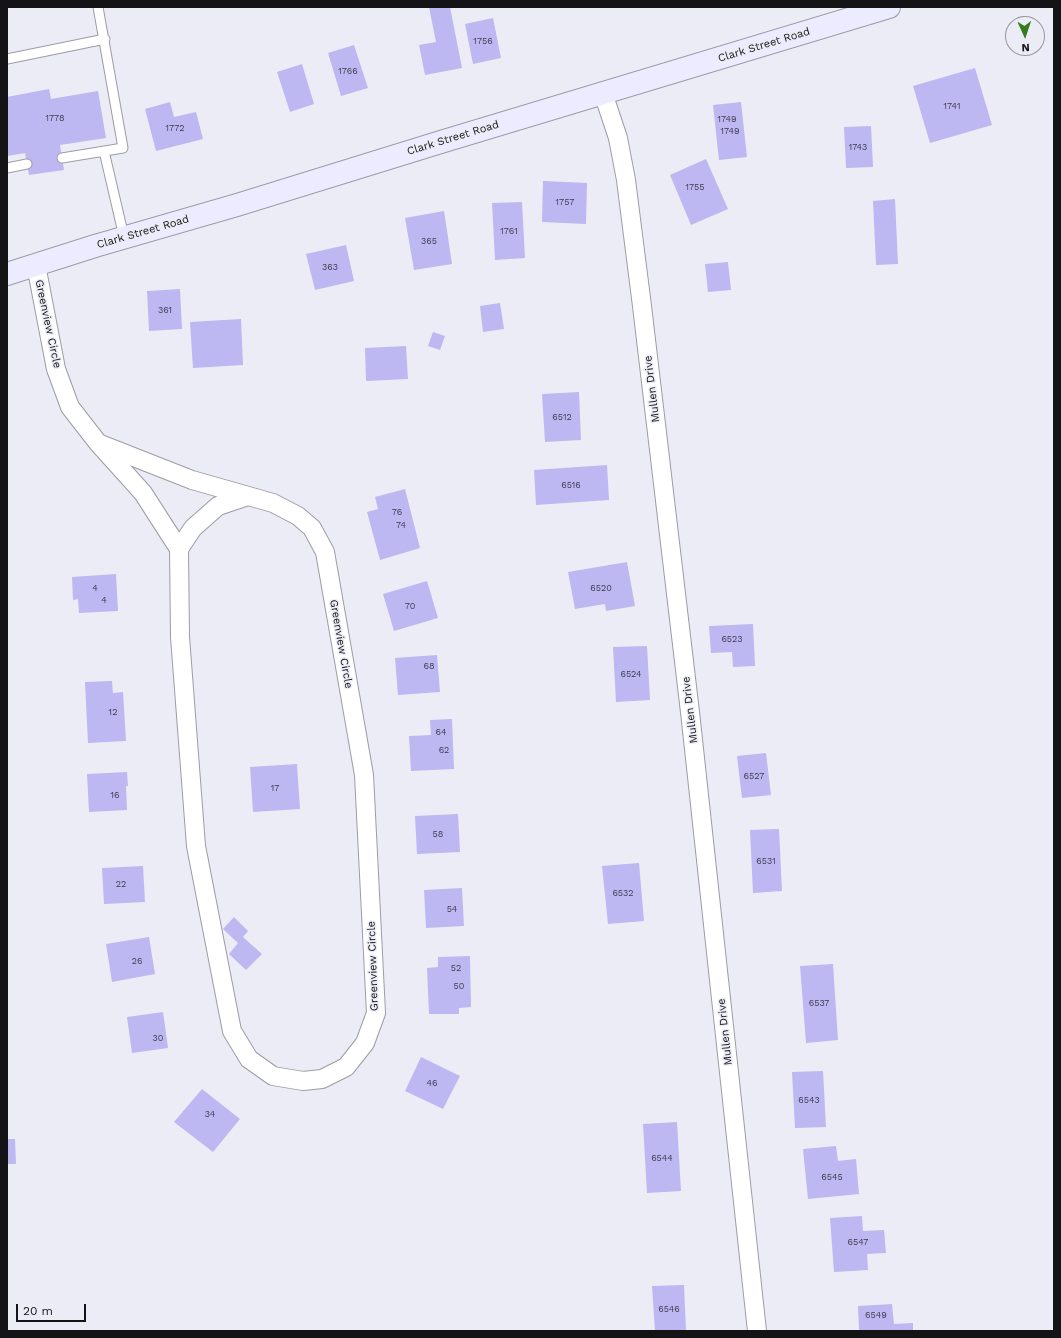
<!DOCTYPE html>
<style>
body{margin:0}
#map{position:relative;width:1061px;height:1338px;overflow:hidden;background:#ececf6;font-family:"Work Sans",sans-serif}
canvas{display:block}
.frame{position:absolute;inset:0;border:8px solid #141417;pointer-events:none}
.north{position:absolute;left:1005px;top:16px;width:40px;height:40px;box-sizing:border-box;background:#ececf6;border:1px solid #96969d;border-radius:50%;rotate:177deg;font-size:11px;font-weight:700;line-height:16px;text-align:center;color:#141417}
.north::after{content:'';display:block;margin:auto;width:14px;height:18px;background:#367c1f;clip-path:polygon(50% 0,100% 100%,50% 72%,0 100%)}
.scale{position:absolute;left:16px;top:1304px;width:70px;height:18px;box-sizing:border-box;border:2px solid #141417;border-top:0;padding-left:5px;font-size:12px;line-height:14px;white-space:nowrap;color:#141417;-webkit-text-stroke:3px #ececf6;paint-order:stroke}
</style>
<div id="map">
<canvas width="1061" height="1338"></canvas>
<div class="frame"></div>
<div class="north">N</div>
<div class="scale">20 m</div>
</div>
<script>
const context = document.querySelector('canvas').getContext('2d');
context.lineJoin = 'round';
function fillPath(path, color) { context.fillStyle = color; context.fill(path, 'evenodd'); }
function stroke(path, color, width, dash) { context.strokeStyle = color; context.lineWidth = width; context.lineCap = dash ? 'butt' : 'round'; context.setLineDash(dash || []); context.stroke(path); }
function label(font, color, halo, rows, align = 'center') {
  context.font = font + ' "Work Sans",sans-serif'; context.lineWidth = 3; context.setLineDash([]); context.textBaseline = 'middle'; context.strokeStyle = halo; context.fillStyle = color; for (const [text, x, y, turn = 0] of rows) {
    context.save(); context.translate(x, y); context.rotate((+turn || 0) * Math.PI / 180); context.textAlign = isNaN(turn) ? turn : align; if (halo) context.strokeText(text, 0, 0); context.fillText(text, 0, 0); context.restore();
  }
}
const building = new Path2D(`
 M429,7H450L462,68L425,75L419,45L436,42Z
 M493,18L501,58L473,64L465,24Z
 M354,45L368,88L341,96L328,53Z
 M302,64L314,104L290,112L277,72Z
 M975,68L992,125L930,143L913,86Z
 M49,89L51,99L98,91L106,138L60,145L64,170L29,175L25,153L7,156V97Z
 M170,102L174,117L196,112L203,139L156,151L145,109Z
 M741,102L747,157L719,160L713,105Z
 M871,126L873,167L846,168L844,127Z
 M706,159L728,209L691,225L670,175Z
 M543,181L587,183L586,224L542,222Z
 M895,199L898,264L876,265L873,201Z
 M522,202L525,258L495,260L492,203Z
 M444,211L452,264L414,270L405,218Z
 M346,245L354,281L315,290L306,254Z
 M728,262L731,290L708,292L705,264Z
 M180,289L182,329L149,331L147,291Z
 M500,303L504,329L483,332L480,306Z
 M241,319L243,365L193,368L190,322Z
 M433,332L445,336L440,350L428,346Z
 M406,346L408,379L366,381L365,348Z
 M579,392L581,440L545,442L542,394Z
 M607,465L609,500L536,505L534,470Z
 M405,489L420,548L380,560L367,512L378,509L375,497Z
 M627,562L635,606L606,611L605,604L575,609L568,572Z
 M116,574L118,611L79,613L78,599L73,600L72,577Z
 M427,581L438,618L394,631L383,594Z
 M753,624L755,666L733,667L732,652L711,653L709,626Z
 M647,646L650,700L616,702L613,647Z
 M437,655L440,692L398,695L395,658Z
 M112,681L113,693L123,692L126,741L88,743L85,682Z
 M452,719L454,769L411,771L409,736L431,735L430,720Z
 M766,753L771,795L742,798L737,756Z
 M297,764L300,809L253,812L250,767Z
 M127,772L128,786H126L127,810L89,812L87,774Z
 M458,814L460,852L417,854L415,816Z
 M779,829L782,891L753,893L750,830Z
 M639,863L644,921L608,924L602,866Z
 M143,866L145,902L104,904L102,868Z
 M462,888L464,926L426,928L424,890Z
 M234,917L248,931L243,937L262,954L246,970L229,954L238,943L223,929Z
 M149,937L155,974L112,982L106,944Z
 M470,956L471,1007L459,1008V1014H429L427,968L438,967V957Z
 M833,964L838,1040L806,1043L800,966Z
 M163,1012L168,1048L132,1053L127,1017Z
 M421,1057L460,1076L443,1109L405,1091Z
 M823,1071L826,1127L795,1128L792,1072Z
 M202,1089L240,1119L213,1152L174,1122Z
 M677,1122L681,1191L647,1193L643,1124Z
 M7,1139H15L16,1164H7Z
 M836,1146L838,1161L856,1159L859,1194L808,1199L803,1149Z
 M862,1216L863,1231L884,1230L886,1253L867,1254L868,1270L834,1272L830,1218Z
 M684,1285L686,1331H655L652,1286Z
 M892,1304L894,1324L913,1323V1331H859L858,1306Z`);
const lane = new Path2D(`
 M7,59L105,39
 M104,151L124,237
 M62,158L123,148L98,7
 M7,168L27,164`);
const street = new Path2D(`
 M603,93L618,138L626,180L642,306L690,712L757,1331
 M36,265L56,369L70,407L98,443L143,493L179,549
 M98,443L192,480L273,503L298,516L312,528L325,552L364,775L376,1013L365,1043L346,1067L322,1079L303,1081L273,1076L249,1059L232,1031L196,846L180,637L179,549L193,528L218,506L248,496`);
const secondary = new Path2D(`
 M7,274L95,246L237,205L444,141L889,7`);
const numberNames = [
 ["1756",483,41],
 ["1766",348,71],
 ["1741",952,106],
 ["1778",55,118],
 ["1749",727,119],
 ["1772",175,128],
 ["1749",730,131],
 ["1743",858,147],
 ["1755",695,187],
 ["1757",565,202],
 ["1761",509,231],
 ["365",429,241],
 ["363",330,267],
 ["361",165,310],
 ["6512",562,417],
 ["6516",571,485],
 ["76",397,512],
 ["74",401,525],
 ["4",95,588],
 ["6520",601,588],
 ["4",104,600],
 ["70",410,606],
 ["6523",732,639],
 ["68",429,666],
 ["6524",631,674],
 ["12",113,712],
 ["64",441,732],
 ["62",444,750],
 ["6527",754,776],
 ["17",275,788],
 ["16",115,795],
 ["58",438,834],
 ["6531",766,861],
 ["22",121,884],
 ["6532",623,893],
 ["54",452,909],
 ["26",137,961],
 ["52",456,968],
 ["50",459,986],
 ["6537",819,1003],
 ["30",158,1038],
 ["46",432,1083],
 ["6543",809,1100],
 ["34",210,1114],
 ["6544",662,1158],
 ["6545",832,1177],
 ["6547",858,1242],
 ["6546",669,1309],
 ["6549",876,1315]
];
const streetNames = [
 ["Clark Street Road",764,45,-17],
 ["Clark Street Road",453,138,-17],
 ["Clark Street Road",143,232,-16],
 ["Greenview Circle",48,324,78],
 ["Mullen Drive",652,389,-97],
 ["Greenview Circle",341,644,80],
 ["Mullen Drive",690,710,-97],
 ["Greenview Circle",373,966,-92],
 ["Mullen Drive",725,1032,-96]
];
fillPath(building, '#bdb7f2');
stroke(lane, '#9d9ca5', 11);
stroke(street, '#9d9ca5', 20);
stroke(secondary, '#9d9ca5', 24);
stroke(lane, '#fff', 9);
stroke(street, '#fff', 18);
stroke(secondary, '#edebff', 22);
label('9px', '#3e3d4e', null, numberNames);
label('11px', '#141417', '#ececf6', streetNames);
</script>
